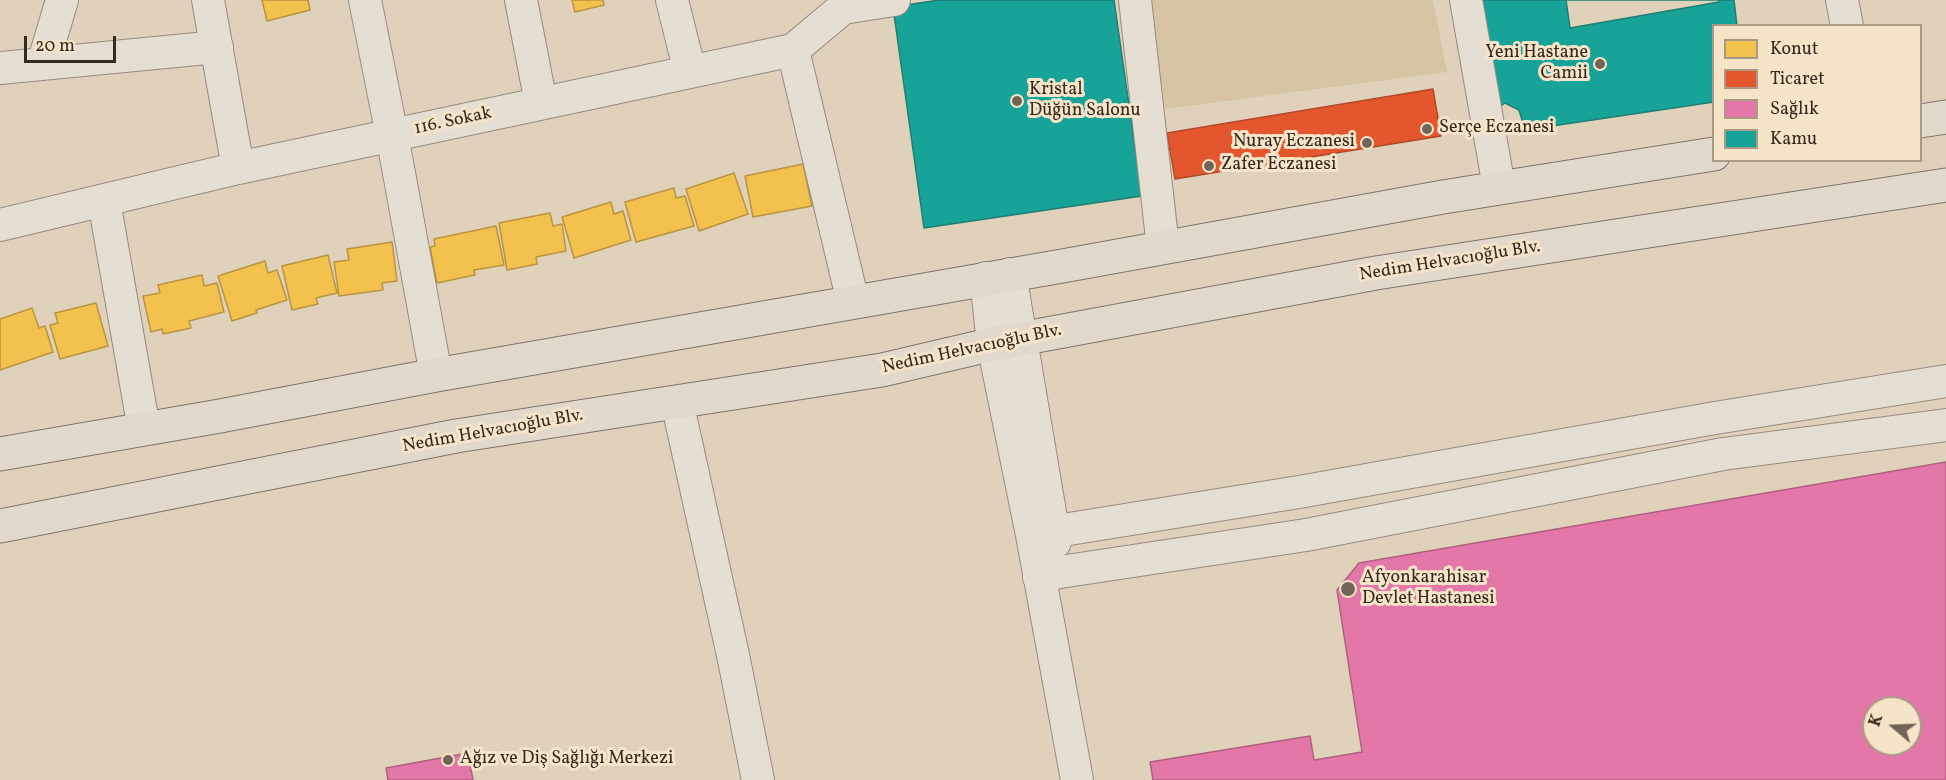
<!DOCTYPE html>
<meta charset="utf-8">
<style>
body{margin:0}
#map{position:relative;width:1946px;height:780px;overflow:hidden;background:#e0d2ba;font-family:Vollkorn,serif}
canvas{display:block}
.legend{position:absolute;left:1712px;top:24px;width:210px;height:138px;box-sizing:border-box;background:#f5e4c8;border:2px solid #a99a84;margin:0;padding:8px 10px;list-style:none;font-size:18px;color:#362a1e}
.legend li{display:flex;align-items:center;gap:12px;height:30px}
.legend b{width:30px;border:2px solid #a99a84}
.north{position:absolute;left:1862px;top:696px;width:60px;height:60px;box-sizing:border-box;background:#f5e4c8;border:2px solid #a99a84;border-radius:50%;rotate:289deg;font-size:16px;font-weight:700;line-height:24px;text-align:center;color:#362a1e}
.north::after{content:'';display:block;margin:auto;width:21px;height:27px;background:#726555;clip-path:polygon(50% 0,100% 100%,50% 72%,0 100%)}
.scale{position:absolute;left:24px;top:36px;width:92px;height:27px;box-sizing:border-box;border:3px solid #362a1e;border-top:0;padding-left:8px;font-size:18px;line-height:21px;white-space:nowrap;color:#362a1e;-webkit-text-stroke:4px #f5e4c8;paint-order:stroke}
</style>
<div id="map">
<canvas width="1946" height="780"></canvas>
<ul class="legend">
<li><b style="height:16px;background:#f2c14e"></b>Konut</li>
<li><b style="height:16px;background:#e4572e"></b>Ticaret</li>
<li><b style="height:16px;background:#e377a8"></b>Sağlık</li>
<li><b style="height:16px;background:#17a398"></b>Kamu</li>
</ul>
<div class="north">K</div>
<div class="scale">20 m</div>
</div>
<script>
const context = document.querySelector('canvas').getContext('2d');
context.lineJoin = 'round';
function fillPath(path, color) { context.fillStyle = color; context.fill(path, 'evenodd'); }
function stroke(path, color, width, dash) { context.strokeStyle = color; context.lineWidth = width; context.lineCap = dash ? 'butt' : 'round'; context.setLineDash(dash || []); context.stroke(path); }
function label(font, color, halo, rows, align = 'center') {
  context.font = font + ' Vollkorn,serif'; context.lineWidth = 6; context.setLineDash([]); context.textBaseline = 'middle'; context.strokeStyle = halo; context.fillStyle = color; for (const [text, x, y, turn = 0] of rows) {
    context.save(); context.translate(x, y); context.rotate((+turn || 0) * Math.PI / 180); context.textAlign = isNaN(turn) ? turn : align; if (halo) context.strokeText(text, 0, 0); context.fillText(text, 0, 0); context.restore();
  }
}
const green = new Path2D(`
 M1150,0H1433L1447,72L1165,109Z`);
const homes = new Path2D(`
 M262,0H308L310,10L267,21Z
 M572,0H603L604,5L575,12Z
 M803,164L812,206L753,217L745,176Z
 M734,173L748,214L699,231L686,189Z
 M674,188L676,198L685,196L694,226L636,242L625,202Z
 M611,202L614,214L623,211L631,240L574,258L562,217Z
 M550,213L553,226L562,224L566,251L536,257L537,264L507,270L499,223Z
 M496,226L504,265L474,270L475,275L437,283L430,247L435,246L434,239Z
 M392,242L397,281L382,283L383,290L339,296L334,262L349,260L347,249Z
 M328,255L337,293L316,298L318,304L292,310L282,266Z
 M265,261L268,273L277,270L287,300L256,310L257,313L232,321L218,276Z
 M202,275L204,286L217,283L224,312L189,321L191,328L163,334L162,329L151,332L143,296L160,293L158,285Z
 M96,303L108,346L60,359L50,325L58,323L55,313Z
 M32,308L39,328L45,326L53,352L0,370V319Z`);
const shops = new Path2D(`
 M1433,89L1441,136L1175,179L1167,133Z`);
const health = new Path2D(`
 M1946,462V780H1153L1150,762L1310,736L1314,760L1362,752L1337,590L1359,563ZM1874,708H1910V744H1874Z
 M468,753L473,780H388L386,768Z`);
const public = new Path2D(`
 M939,0H1114L1142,196L924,228L893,7Z
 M1476,0H1734L1737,26H1714V102L1525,130L1519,110L1505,103L1495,110Z
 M1566,0H1719V2L1570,28Z`);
const minor = new Path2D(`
 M208,0L238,168
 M365,0L392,135L436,375
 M521,0L541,103
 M672,0L690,72
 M1135,0L1163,247
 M1466,0L1499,187
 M1842,0L1847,26
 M793,50L853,302
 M43,64L62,0
 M0,68L217,47
 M104,201L144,429
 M0,225L238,168L793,50L843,8L894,0
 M1010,274L1055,542
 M986,278L993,344L1032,535L1077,780
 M677,402L733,655L758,780
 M1032,535L1299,492L1715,418L1946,381
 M1039,577L1060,572L1306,535L1723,454L1946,425`);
const major = new Path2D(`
 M1920,121L1946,117
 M0,454L220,416L436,375L1068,265L1443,197L1714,154
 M0,526L456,436L882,370L993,344L1376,273L1946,185`);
const markers = [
 [1600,64,6,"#726555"],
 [1017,101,6,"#726555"],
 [1427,129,6,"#726555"],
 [1367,143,6,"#726555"],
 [1209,166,6,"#726555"],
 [1348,589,8,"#726555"],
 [448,760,6,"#726555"]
];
const poiNames = [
 ["Yeni Hastane",1588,54,"right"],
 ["Camii",1588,75,"right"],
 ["Kristal",1029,91],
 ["Düğün Salonu",1029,112],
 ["Serçe Eczanesi",1439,129],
 ["Nuray Eczanesi",1355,143,"right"],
 ["Zafer Eczanesi",1221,166],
 ["Afyonkarahisar",1362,579],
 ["Devlet Hastanesi",1362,600],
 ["Ağız ve Diş Sağlığı Merkezi",460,760]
];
const streetNames = [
 ["116. Sokak",453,122,-12],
 ["Nedim Helvacıoğlu Blv.",1450,262,-9],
 ["Nedim Helvacıoğlu Blv.",972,350,-12],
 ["Nedim Helvacıoğlu Blv.",493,432,-10]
];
fillPath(green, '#d7c4a4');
fillPath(homes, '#f2c14e');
stroke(homes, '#ba9440', 1.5);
fillPath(shops, '#e4572e');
stroke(shops, '#b04a29', 1.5);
fillPath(health, '#e377a8');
stroke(health, '#af607f', 1.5);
fillPath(public, '#17a398');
stroke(public, '#207f73', 1.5);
stroke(minor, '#968c7e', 34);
stroke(major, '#7e7669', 35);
stroke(minor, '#e5ded3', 32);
stroke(major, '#e1d9cb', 33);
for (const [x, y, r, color] of markers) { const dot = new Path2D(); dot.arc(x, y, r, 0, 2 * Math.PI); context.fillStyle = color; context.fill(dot); stroke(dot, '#f5e4c8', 2); }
label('18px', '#362a1e', '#f5e4c8', poiNames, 'left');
label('18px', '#362a1e', '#f5e4c8', streetNames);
</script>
